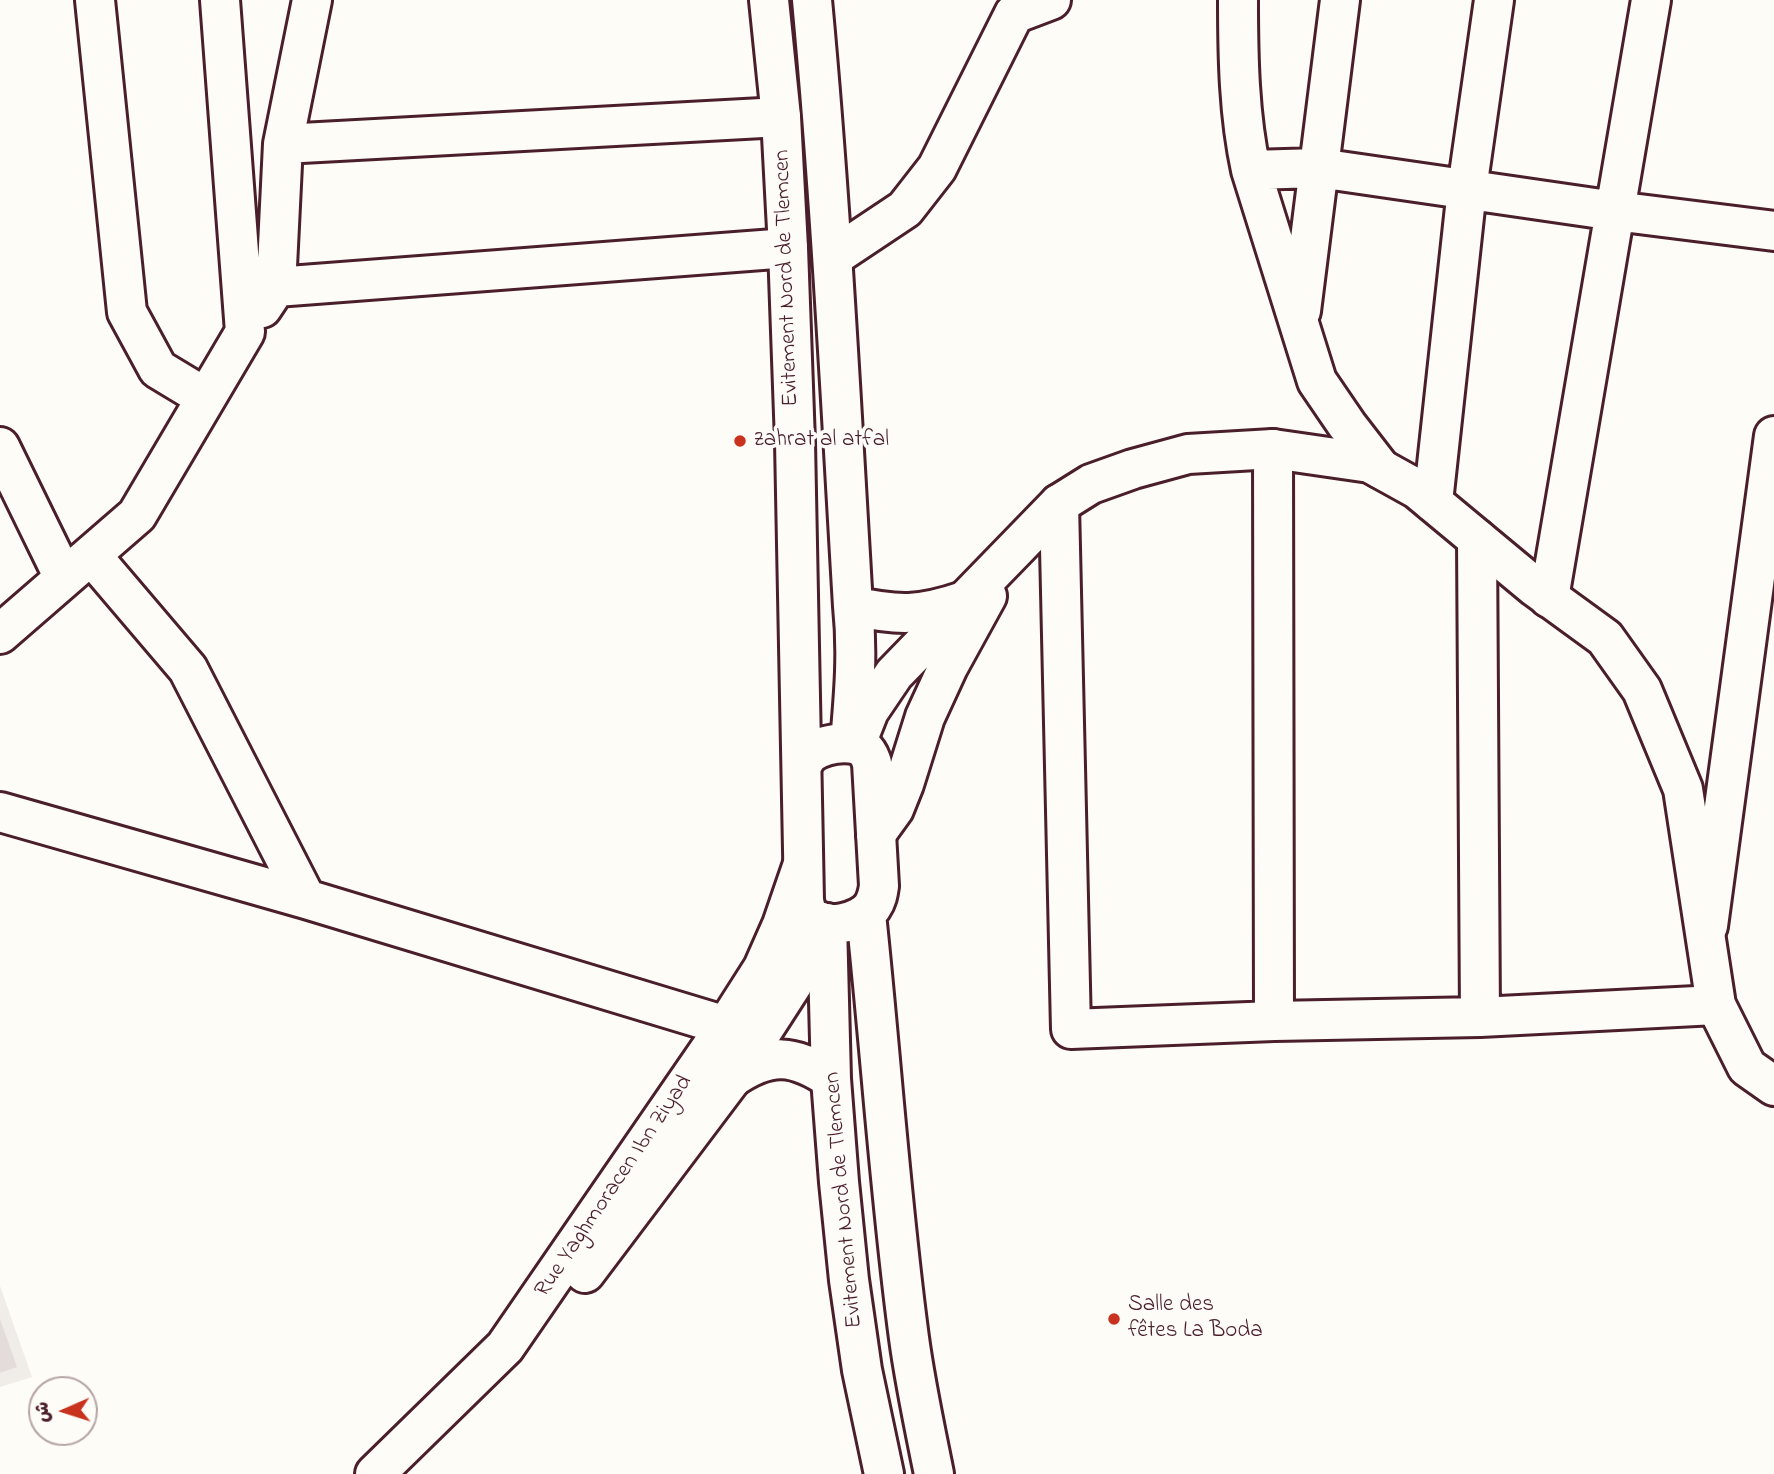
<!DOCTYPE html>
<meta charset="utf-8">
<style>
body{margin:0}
#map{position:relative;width:1774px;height:1474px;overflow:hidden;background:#fdfcf7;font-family:"Indie Flower","Playpen Sans Arabic",sans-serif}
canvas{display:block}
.north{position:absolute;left:28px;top:1376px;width:70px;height:70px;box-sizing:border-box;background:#fdfcf7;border:2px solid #b5a4a5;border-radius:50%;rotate:267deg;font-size:19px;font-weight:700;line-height:28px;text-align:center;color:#4a1f2b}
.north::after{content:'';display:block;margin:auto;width:24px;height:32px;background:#c8321e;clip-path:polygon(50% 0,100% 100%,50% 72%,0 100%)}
</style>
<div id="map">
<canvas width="1774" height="1474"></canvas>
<div class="north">ش</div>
</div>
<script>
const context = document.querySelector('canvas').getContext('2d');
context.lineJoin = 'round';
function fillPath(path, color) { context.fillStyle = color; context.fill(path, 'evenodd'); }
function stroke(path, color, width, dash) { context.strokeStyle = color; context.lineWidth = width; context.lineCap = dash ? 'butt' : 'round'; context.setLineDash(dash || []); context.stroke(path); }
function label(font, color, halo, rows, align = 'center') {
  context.font = font + ' "Indie Flower",sans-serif'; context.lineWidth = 7; context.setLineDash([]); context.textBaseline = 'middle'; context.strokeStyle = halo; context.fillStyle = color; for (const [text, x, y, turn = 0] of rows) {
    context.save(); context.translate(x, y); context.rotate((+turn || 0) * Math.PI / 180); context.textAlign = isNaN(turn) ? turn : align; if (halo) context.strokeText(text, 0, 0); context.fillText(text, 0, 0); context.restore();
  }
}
const built = new Path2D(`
 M0,1286L32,1377L0,1387Z`);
const green = new Path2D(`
 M0,1319L17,1367L0,1373Z`);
const minor = new Path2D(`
 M95,0L127,312L158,369L206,398
 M1238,0C1238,57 1239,115 1251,170L1317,381L1347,425L1381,469
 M283,144L781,117
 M1251,170L1319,168L1615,211L1774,231
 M833,257L905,209L937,168L1014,14L1051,0
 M276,287L788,248
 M262,308L276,287L283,144L312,0
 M1301,311L1340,0
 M0,447L64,578
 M1273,449L1274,1021
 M1433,502L1467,189L1494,0
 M1059,504L1071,1029L1274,1021L1480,1017L1716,1005
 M1477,539L1480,1017
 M91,555L188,669L306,899
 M1549,598L1651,0
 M0,634L137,515L245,332L220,0
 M0,812L306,899L726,1026
 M1708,926L1774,436`);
const major = new Path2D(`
 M856,744L869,711L894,674L1059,504L1091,484L1133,469L1188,454L1273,449L1370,463L1417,489L1535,587L1605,638L1642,690L1683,789L1716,1005L1747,1067L1774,1086
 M876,834L894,809L904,784L925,717L948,667L987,596
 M585,1273L732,1078L792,985L819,921
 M375,1474L505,1347L726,1026L763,968L782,925L803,864`);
const highway = new Path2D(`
 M769,0L781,117L788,248L795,442L804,900C805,906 806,912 810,916C824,931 861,923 872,907C877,900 878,893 879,886L872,763C870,758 869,753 864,749C852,738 817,744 807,757C805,760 803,763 802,767
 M812,0C831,202 841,404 853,606C858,654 854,696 850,743
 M853,606C898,616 920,616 964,601
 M866,914C881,1055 890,1197 909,1338C915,1383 925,1429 934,1474
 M827,923L831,1079L839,1182L849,1280L862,1370L884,1474
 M732,1078C770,1052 794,1054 831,1079`);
const markers = [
 [740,441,7,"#c8321e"],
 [1114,1319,7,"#c8321e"]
];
const streetNames = [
 ["Evitement Nord de Tlemcen",788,278,-92],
 ["Rue Yaghmoracen Ibn Ziyad",615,1187,-56],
 ["Evitement Nord de Tlemcen",845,1200,-95]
];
const poiNames = [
 ["zahrat al atfal",754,441],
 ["Salle des",1128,1306],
 ["fêtes La Boda",1128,1332]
];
fillPath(built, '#f0ece8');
fillPath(green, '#e3dcda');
stroke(minor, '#4a1f2b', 44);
stroke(major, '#4a1f2b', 44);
stroke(highway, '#4a1f2b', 44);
stroke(minor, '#fdfcf7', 38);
stroke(major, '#fdfcf7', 38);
stroke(highway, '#fdfcf7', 38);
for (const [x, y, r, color] of markers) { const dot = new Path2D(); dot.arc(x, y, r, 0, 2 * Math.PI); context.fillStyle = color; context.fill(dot); stroke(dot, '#fdfcf7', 2.5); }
label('23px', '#4a1f2b', '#fdfcf7', streetNames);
label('23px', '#4a1f2b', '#fdfcf7', poiNames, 'left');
</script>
